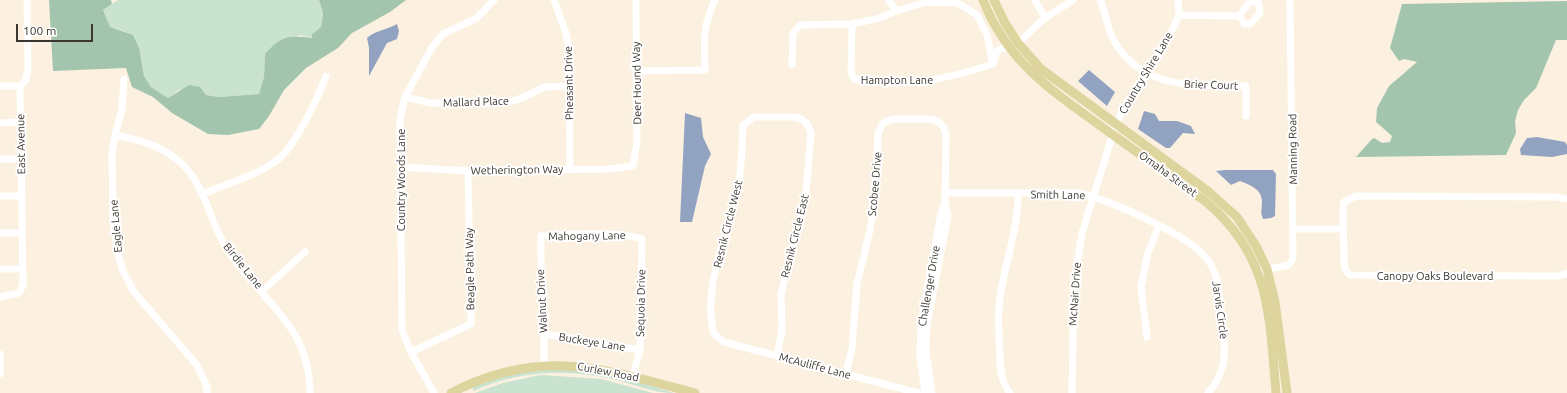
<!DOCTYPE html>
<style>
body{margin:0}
#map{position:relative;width:1567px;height:393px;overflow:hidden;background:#fcf1e1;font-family:Ubuntu,sans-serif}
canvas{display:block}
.scale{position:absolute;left:16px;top:24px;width:77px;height:18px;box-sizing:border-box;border:2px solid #3b3630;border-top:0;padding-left:5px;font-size:12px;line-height:14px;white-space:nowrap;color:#3b3630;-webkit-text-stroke:3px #fff;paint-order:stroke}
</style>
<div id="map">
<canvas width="1567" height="393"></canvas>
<div class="scale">100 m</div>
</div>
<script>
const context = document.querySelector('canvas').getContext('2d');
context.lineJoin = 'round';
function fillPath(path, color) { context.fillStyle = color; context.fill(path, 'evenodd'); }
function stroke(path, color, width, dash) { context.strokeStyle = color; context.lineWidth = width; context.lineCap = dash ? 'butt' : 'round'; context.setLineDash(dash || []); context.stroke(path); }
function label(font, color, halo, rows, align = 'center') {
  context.font = font + ' Ubuntu,sans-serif'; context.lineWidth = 4; context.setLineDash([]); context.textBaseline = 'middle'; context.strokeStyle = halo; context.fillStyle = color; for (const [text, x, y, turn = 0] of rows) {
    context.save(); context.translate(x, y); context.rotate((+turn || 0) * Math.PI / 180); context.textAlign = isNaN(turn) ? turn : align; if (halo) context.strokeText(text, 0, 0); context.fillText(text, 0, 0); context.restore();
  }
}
const green = new Path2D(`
 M118,0H319L323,13L321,27L312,34V38L299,35L265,54L264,77L259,94L219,97L206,95L200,87L179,90L168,98L151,87L144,76L142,65L126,32L110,27L103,10Z
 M557,368L625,378L674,393C654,393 636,385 617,380C569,368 518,370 473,391V386L505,375Z
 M540,375L601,379L653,393H475L503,383Z`);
const forest = new Path2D(`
 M49,0H111L112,4L103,10L110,27L133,35L139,48L144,76L151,87L168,98L189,85L200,87L206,95L219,97L259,94L264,77L265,54C281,36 288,35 312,38V34L321,27L323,13L319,0H406L390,12L352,33L338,48L306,68L284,90L269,116L259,129L228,135L208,134L172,113L153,97L132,87L126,68L53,71Z
 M1567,1V40H1556L1536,88L1524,100L1518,110L1515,121L1516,133L1506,155L1356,157L1372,139L1374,138L1382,143L1390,142L1392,136L1376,122L1377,108L1389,86L1417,62L1404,59L1399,61L1390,48L1402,4Z`);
const water = new Path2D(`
 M397,24L399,31L397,39L387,43L369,76V48L367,38C376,30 387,30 397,24Z
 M1089,70L1115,92L1107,106L1078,81Z
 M1144,111L1155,114L1159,121H1177L1191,126L1195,134L1183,133L1170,148H1166L1138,129Z
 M685,113L701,118L703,137L711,154L705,166L692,222H680Z
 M1537,137L1565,142L1567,145V154L1552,157L1521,155L1520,149L1527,138Z
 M1225,170H1273L1276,174L1275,216L1271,218L1263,219C1260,212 1262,209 1262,202C1262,189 1250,185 1240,181L1231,185L1216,171Z`);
const minor = new Path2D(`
 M554,0L566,33L569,49L570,169
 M889,0L896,11
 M1035,0L1045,18
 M1100,0C1106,12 1107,25 1111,35C1138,91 1194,85 1246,86V116
 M1179,15L1240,16L1243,10L1250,2H1256L1259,4L1260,13L1250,24H1244L1240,16
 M852,24L851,72L854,79C901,89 949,79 993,64L997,51L1007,46
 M1018,43L1045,18L1073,0
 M792,64L793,33L800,25L852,24L880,18L896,11L927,2L958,3L977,15L987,35L993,64
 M636,71L705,70C704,39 702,29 715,0
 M124,79L122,110L115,135L112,153L113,221L118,255L123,271L134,292L197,365L207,387V393
 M0,86H20
 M20,86L26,80L28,69L27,0
 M405,97L431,103H500L517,100L545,87L569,86
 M0,123L20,122
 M115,135C140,140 161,145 181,163C204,184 208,215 223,242C254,298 310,320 310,393
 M0,159H21
 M401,167L468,171L609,169L633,166L637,142L636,0
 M946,193H1080C1111,201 1190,235 1208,260C1221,278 1220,307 1223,328C1226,353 1226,373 1208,393
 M203,194C226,184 262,174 281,157C297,141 318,98 326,76
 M0,196H22
 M1567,199L1556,197L1356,196L1344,202L1343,209L1344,263L1346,271L1350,275L1557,276L1567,274
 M1293,229H1344
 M0,233H22
 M0,269H22
 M1258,271L1289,265L1293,258L1290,0
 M262,291L305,252
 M0,297L19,293L23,285L20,86
 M545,334L640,350
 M1147,337L1141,287L1148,253L1159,226
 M411,352L471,324L468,171
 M0,354V374
 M777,356L782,330L781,294L806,193L811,133L807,124L803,120L796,117H754L743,125C742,146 742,167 738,187C729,233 701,287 714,334L724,342L918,393
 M544,366C545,322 540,280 541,236C565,234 620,231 642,239L640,350L633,376
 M846,374L852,348L857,284L870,230L875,200L878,133L883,123L892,119H932L940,123L944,128L946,135L945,203L948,216L927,324L926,352L932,393
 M434,393L411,352L402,330L400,119L405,97L433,46L443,34L477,18L494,0
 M925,393L920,355L921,322L941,214L945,203
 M1010,393C1001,383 1000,368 1000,355C999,336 997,316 1000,297C1005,262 1018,230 1018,194
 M1072,393L1074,282L1082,233L1116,124L1125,106L1164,48L1179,15L1178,0`);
const major = new Path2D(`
 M983,0C1009,65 1054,92 1109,132C1141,155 1173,178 1205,201C1271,256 1269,314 1276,393
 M994,0L1005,23L1018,43L1041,69L1209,192L1237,217L1256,246L1267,269L1275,302L1287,393
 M451,393C541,346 605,369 695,393`);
const streetNames = [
 ["Country Shire Lane",1146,73,-59],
 ["Hampton Lane",897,80],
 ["Pheasant Drive",569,83,-91],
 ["Deer Hound Way",637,83,-91],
 ["Brier Court",1211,85,2],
 ["Mallard Place",476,102,-2],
 ["East Avenue",21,144,-91],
 ["Manning Road",1293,149,-91],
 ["Wetherington Way",517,170,-1],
 ["Omaha Street",1168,174,36],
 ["Country Woods Lane",401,180,-90],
 ["Scobee Drive",875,184,-85],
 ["Smith Lane",1058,195,1],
 ["Resnik Circle West",728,224,-76],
 ["Eagle Lane",116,226,-95],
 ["Mahogany Lane",587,236,-1],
 ["Resnik Circle East",795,236,-76],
 ["Birdie Lane",243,266,51],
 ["Beagle Path Way",470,269,-91],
 ["Canopy Oaks Boulevard",1435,276],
 ["Challenger Drive",929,286,-80],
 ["McNair Drive",1075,294,-86],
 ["Walnut Drive",542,301,-93],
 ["Sequoia Drive",641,303,-89],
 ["Jarvis Circle",1220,310,82],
 ["Buckeye Lane",592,342,9],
 ["McAuliffe Lane",815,366,15],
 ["Curlew Road",608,372,11]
];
fillPath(green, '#c9e3d0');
fillPath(forest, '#a3c5ad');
fillPath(water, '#92a3c2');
stroke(minor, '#fff', 7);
stroke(major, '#ded49e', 9);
label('11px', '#3b3630', '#fff', streetNames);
</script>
